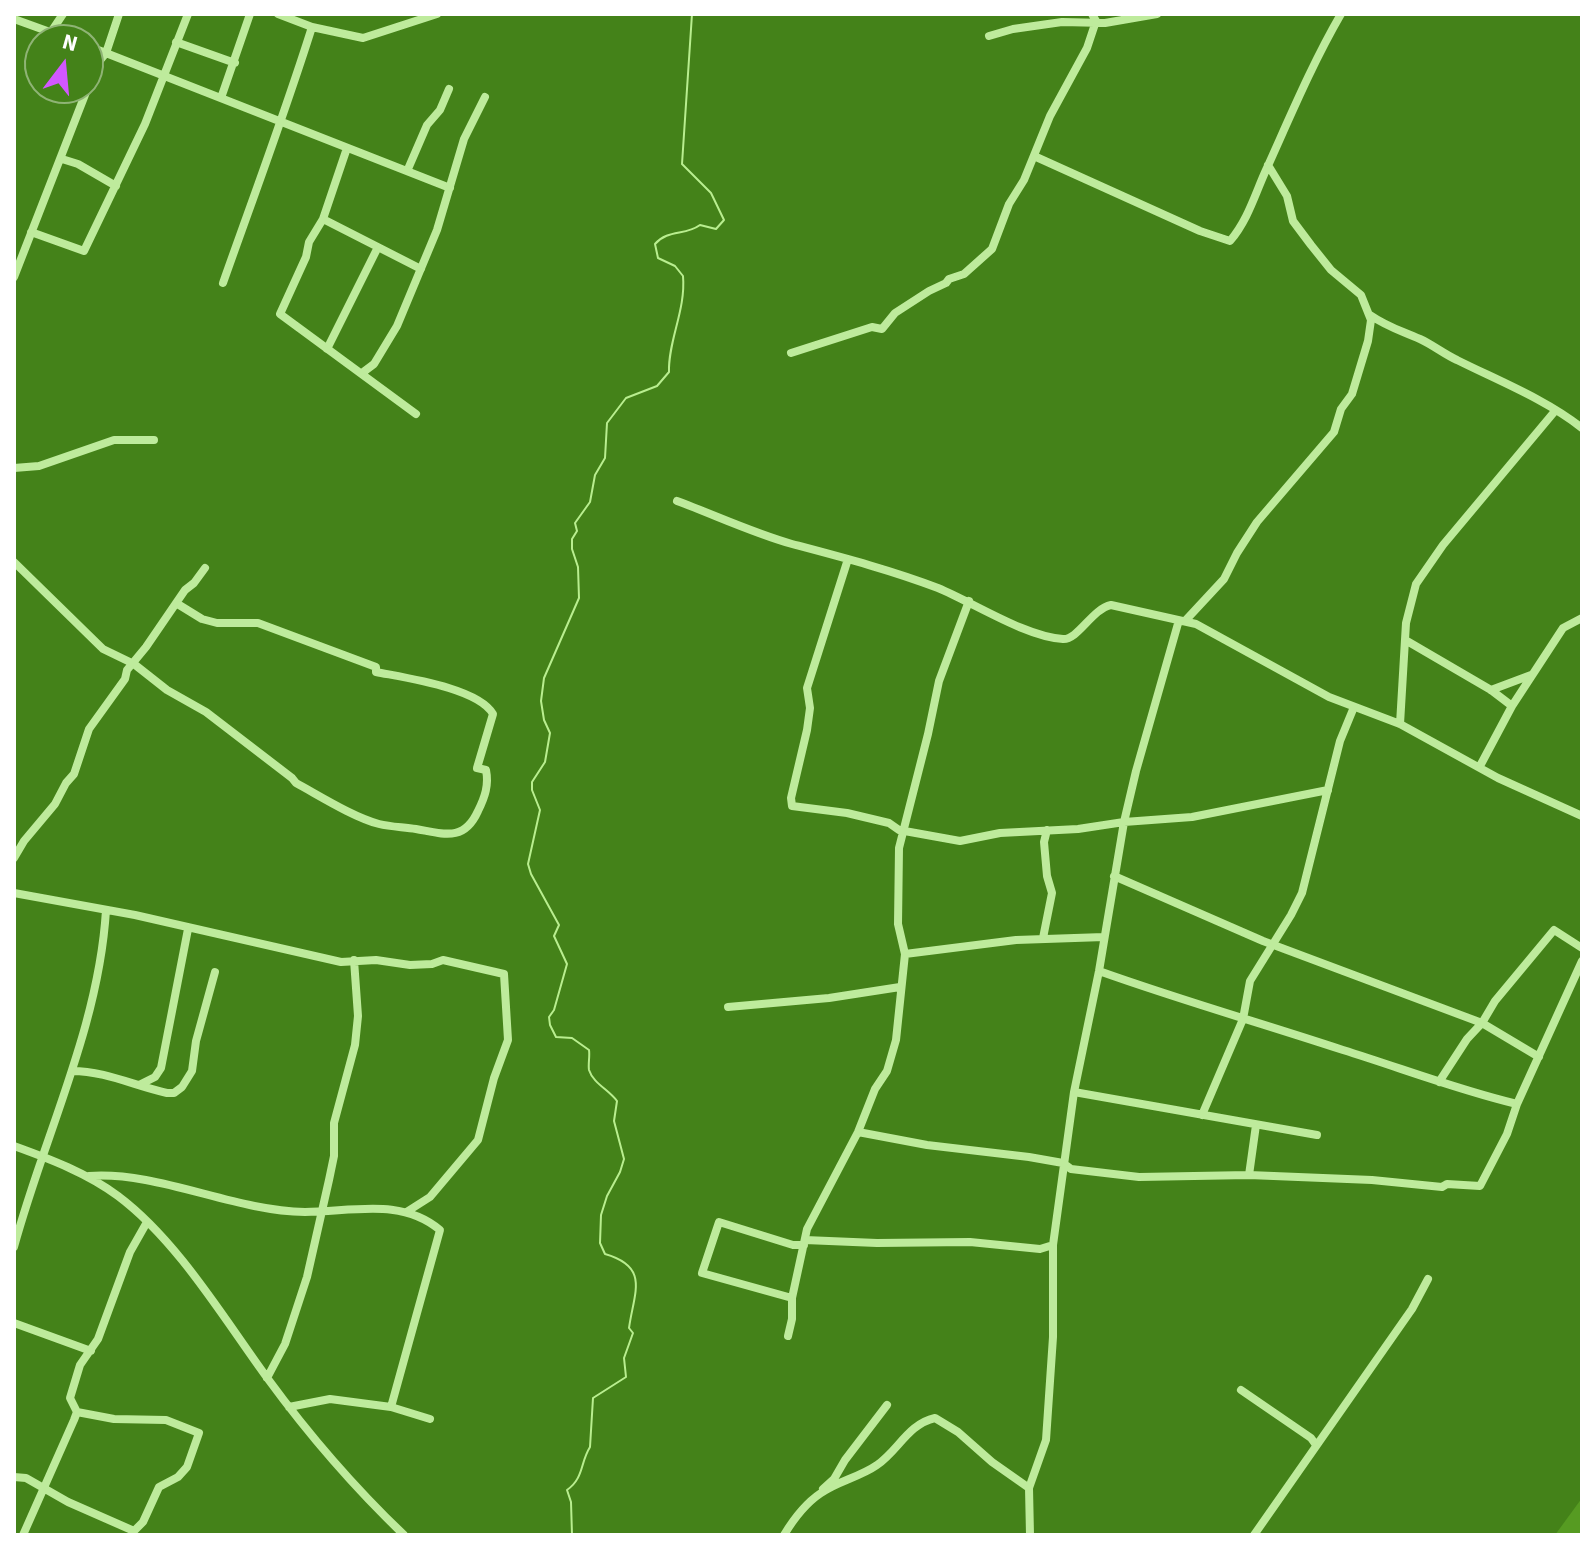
<!DOCTYPE html>
<style>
body{margin:0}
#map{position:relative;width:1596px;height:1549px;overflow:hidden;background:#448219;font-family:"Source Sans 3",sans-serif}
canvas{display:block}
.frame{position:absolute;inset:0;border:16px solid #fff;pointer-events:none}
.north{position:absolute;left:24px;top:24px;width:80px;height:80px;box-sizing:border-box;background:#448219;border:2px solid #8fb475;border-radius:50%;rotate:16deg;font-size:22px;font-weight:700;line-height:32px;text-align:center;color:#fff}
.north::after{content:'';display:block;margin:auto;width:28px;height:36px;background:#d257ff;clip-path:polygon(50% 0,100% 100%,50% 72%,0 100%)}
</style>
<div id="map">
<canvas width="1596" height="1549"></canvas>
<div class="frame"></div>
<div class="north">N</div>
</div>
<script>
const context = document.querySelector('canvas').getContext('2d');
context.lineJoin = 'round';
function fillPath(path, color) { context.fillStyle = color; context.fill(path, 'evenodd'); }
function stroke(path, color, width, dash) { context.strokeStyle = color; context.lineWidth = width; context.lineCap = dash ? 'butt' : 'round'; context.setLineDash(dash || []); context.stroke(path); }
const green = new Path2D(`
 M1582,1498V1535H1555Z`);
const stream = new Path2D(`
 M572,1535L571,1502L567,1490C584,1478 580,1463 590,1447L593,1398L626,1377L624,1358L633,1333L629,1328C634,1292 650,1267 605,1254L600,1243L601,1215L607,1196L620,1172L624,1159L614,1121L617,1101C609,1090 593,1083 589,1070C588,1064 590,1056 589,1050L572,1038L556,1037L550,1025L549,1017L554,1010L567,964L554,936L559,925L531,874L528,864L540,810L532,790V782L545,762L550,733L544,720L541,701L544,678L579,598L578,567L572,549V539L577,531L575,523L590,502L595,475L605,458L607,423L626,398L657,386L669,372C668,341 686,310 683,276L675,266L658,258L655,244C668,229 685,236 700,225L716,229L724,220L711,193L682,164L692,14`);
const minor = new Path2D(`
 M278,14L312,27L363,38L437,14
 M14,19L72,40
 M51,32L63,14
 M989,36L1013,29L1062,22L1105,23L1157,14
 M176,42L235,63
 M88,46C209,93 330,140 450,188
 M221,98L250,14
 M347,148L323,219L309,242L306,257L280,314L416,414
 M1034,156L1200,231L1230,241C1248,220 1255,194 1266,170C1290,117 1312,64 1341,14
 M62,159L78,164L116,186
 M408,169L427,125L440,110L449,89
 M323,219L421,269
 M31,232L84,251L145,124L188,14
 M14,277L97,64L106,53L119,14
 M223,283C253,198 285,113 312,27
 M1370,315C1389,328 1400,330 1420,339C1433,345 1444,354 1457,360C1499,381 1545,399 1582,428
 M327,349L378,247
 M791,353L872,327L882,329L895,313L929,291L946,283L949,279L964,274L992,249L1009,204L1024,180L1050,116L1087,48L1096,21L1092,14
 M362,373L374,364L397,326L437,230L464,139L485,97
 M14,468L39,466L114,440H154
 M677,501C715,515 753,533 792,544C841,557 891,570 938,588C974,603 1026,637 1063,639C1078,640 1092,609 1111,605L1196,624L1329,697L1400,724L1498,778L1582,816
 M848,559L807,688L810,708L807,730L791,798L792,806L847,813L889,823L899,830L960,841L1000,833L1078,829L1124,822L1192,817L1328,790
 M14,562L103,649L134,664L167,690L206,712L292,778L296,783C320,796 353,817 379,824C391,827 404,827 416,829C444,834 464,842 478,811C485,797 489,785 486,770L477,768L493,714C478,688 406,678 376,672V667L258,623H217L202,619L176,603
 M1185,621L1224,579L1237,553L1257,522L1334,432L1341,409L1352,394L1368,341L1371,320L1361,295L1331,270L1311,245L1293,221L1287,196L1268,165
 M1407,641L1491,690L1512,706
 M1491,690L1531,675
 M1400,724L1406,623L1416,584L1443,545L1555,411
 M1480,766L1512,706L1563,628L1582,618
 M14,858L24,841L55,804L66,783L74,774L89,729L125,679L127,670L146,647L185,590L194,583L205,568
 M1114,876L1263,941L1482,1023L1539,1057
 M14,893L135,915L341,962L376,960L410,965L432,964L443,960L504,974L508,1040L494,1078L478,1140L430,1197L408,1211
 M1043,938L1052,893L1047,876L1044,842L1047,830
 M905,954L1016,940L1104,937
 M1099,971C1180,1000 1261,1023 1343,1050C1401,1068 1458,1090 1517,1104
 M728,1007L829,998L900,987
 M72,1071C105,1071 135,1086 167,1093H174L182,1087L192,1071L196,1041L215,972
 M1439,1082L1467,1039L1482,1023L1495,1001L1554,930L1582,948
 M139,1085L155,1077L161,1068L188,929
 M1074,1092L1317,1135
 M1202,1115L1243,1019L1250,981L1291,915L1302,893L1340,741L1354,707
 M858,1132L927,1145L1029,1157L1063,1163L1071,1169L1139,1177L1249,1175L1372,1180L1442,1187L1447,1184L1480,1186L1507,1134L1517,1104L1582,961
 M14,1146C50,1159 87,1173 118,1196C178,1241 224,1319 268,1379C309,1435 354,1487 404,1535
 M1249,1175L1256,1125
 M89,1176C159,1171 233,1211 305,1212C351,1212 401,1197 440,1230L391,1407
 M805,1240L877,1243L970,1242L1040,1249L1053,1245
 M14,1247C44,1136 99,1027 106,910
 M792,1298L702,1273L719,1222L793,1245H804
 M14,1323L91,1351
 M788,1336L792,1319V1298L807,1229L858,1132L875,1089L887,1071L896,1040L905,954L898,924L899,848L928,734L939,681L969,601
 M267,1378L285,1344L307,1277L329,1180L334,1156V1123L355,1045L358,1016L354,960
 M1241,1390L1311,1438L1316,1445
 M289,1407L330,1399L391,1407L430,1419
 M77,1412L114,1419L166,1420L199,1433L187,1467L178,1477L159,1487L143,1522L134,1531
 M14,1477L26,1478L68,1502L134,1531
 M823,1489L834,1479L845,1460L887,1405
 M23,1535L74,1420L77,1412L70,1398L80,1365L98,1339L130,1252L147,1222
 M784,1535C793,1520 806,1503 821,1493C838,1481 860,1477 877,1465C898,1451 908,1424 935,1418L958,1432L992,1462L1029,1488
 M1030,1535L1029,1488L1046,1440L1053,1337V1245L1074,1092L1099,971L1124,822L1136,771L1179,620
 M1254,1535L1412,1309L1428,1279`);
fillPath(green, '#569b22');
stroke(stream, '#b9ee8f', 2);
stroke(minor, '#beeb9c', 8);
</script>
